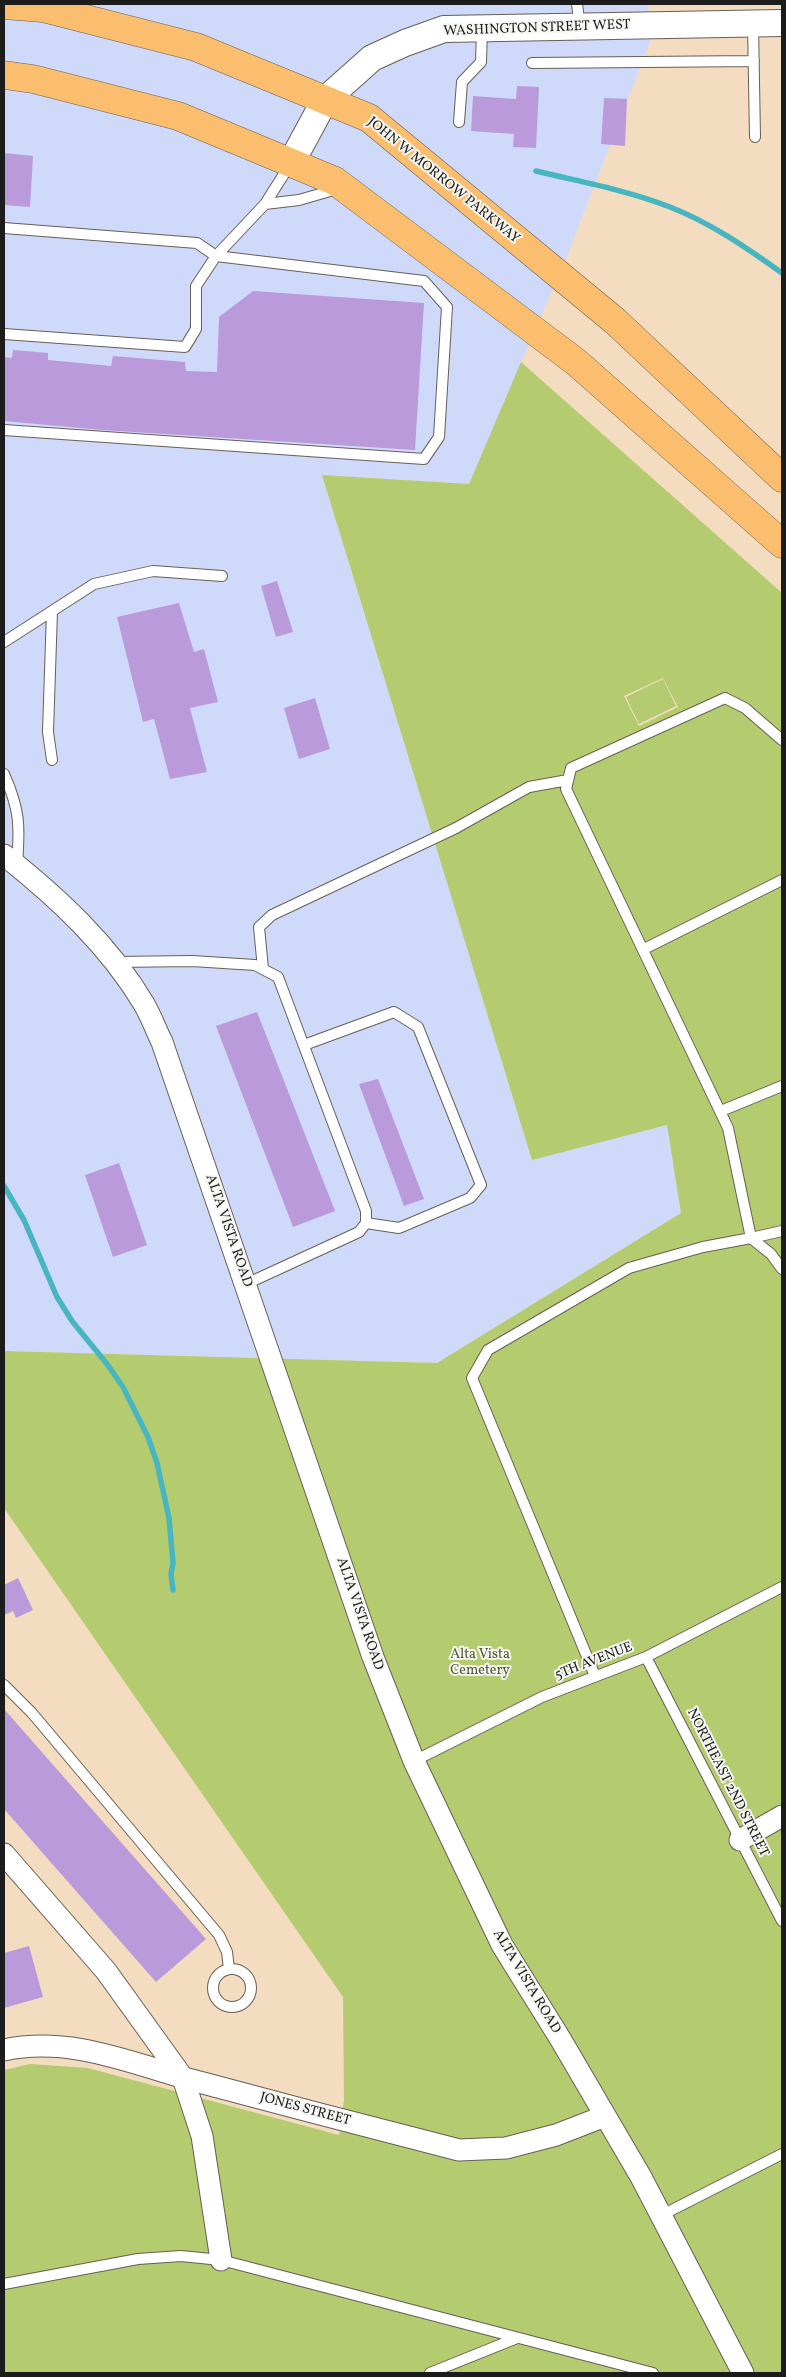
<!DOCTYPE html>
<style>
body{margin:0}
#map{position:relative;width:786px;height:2377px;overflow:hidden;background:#f3dcbf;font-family:Vollkorn,serif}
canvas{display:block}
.frame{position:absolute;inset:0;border:5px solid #1c1c1c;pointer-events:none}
</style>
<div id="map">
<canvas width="786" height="2377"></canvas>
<div class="frame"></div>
</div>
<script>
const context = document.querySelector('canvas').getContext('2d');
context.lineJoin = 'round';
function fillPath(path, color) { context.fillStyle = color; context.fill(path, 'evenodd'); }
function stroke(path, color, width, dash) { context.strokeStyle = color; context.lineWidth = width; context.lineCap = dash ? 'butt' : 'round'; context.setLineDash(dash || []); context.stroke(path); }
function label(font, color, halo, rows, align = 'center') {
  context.font = font + ' Vollkorn,serif'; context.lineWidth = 4; context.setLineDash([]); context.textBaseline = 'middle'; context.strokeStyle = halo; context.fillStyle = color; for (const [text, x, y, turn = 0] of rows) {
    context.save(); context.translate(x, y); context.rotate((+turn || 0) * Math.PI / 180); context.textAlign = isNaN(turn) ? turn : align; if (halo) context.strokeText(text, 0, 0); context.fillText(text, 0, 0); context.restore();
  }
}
const built = new Path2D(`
 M4,4H648L652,37L567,256L469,484L322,475L532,1159L668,1125L681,1213L437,1363L4,1351Z`);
const green = new Path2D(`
 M521,362L782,593V2373H4V2070L30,2064L88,2068L339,2135L344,2100L343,1997L4,1508V1351L437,1363L681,1213L667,1125L532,1160L322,475L469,484ZM663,678L678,707L639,726L624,696Z
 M663,679L676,706L639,724L626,697Z`);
const stream = new Path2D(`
 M536,171C581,182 627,190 670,207C711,223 747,248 782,273
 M4,1186L24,1220L57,1297L72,1321L107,1364L123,1387L148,1437L157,1463L169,1518L173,1563L171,1574L173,1590`);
const building = new Path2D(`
 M517,86L539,87L536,148L513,147L514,134L471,131L473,96L516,99Z
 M604,98L627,99L625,146L601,144Z
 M4,153L33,156L30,207L4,205Z
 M253,291L424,303L415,450L102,430L4,421V357L12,358L13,350L48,353V360L111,366L113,356L185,362L186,371L217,372L219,317Z
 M277,581L293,632L276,637L261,586Z
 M179,603L194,652L204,649L218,702L190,708L207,772L170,779L154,719L143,722L117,617Z
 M315,698L330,749L299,759L284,708Z
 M257,1012L335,1211L293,1227L216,1026Z
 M378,1079L424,1199L404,1206L359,1084Z
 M119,1163L147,1245L113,1257L85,1175Z
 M18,1578L33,1610L16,1618L13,1611L4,1615V1585Z
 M4,1709L206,1939L156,1982L4,1809Z
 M29,1946L43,1997L4,2008V1953Z`);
const service = new Path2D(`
 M577,4L580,27
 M753,25L755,137
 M532,63L754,61
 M459,122L462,82L481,62L482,29
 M265,204L299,200L337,189
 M4,228L197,243L216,256L265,204L291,163
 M4,334L185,347L196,329V286L216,256L424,281L447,307L439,437L424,459L4,430
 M4,642L94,584L153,571L222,576
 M52,760L48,732L52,611
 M4,774C20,810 20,826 17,864
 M644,949L782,880
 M115,962L192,961L255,965L278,977L366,1211V1223L359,1232L246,1284
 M263,969L259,927L272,915L456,828L529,787L568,780
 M304,1045L394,1012L418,1027L481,1185L470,1198L399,1228L366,1223
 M721,1111L782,1086
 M751,1238L771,1254L782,1269
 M751,1238L782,1231
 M646,1657L782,1921
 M595,1676L472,1378L488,1350L629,1268L703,1247L751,1238L728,1128L566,789L571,768L725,698L745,708L782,740
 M4,1685L32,1713L219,1935L227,1952L229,1969
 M414,1761L542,1697L646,1657L782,1587
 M213 1988a19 19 0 1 1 38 0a19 19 0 1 1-38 0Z
 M662,2215L782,2154
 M4,2284L138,2259L181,2256L221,2260L653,2373
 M430,2373L517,2338`);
const minor = new Path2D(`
 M4,855C57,897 109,945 144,1004C151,1016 156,1030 162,1042L373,1657L414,1761L502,1945L561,2040L641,2177L743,2373
 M740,1840L782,1816
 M4,1854L106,1971L183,2078L202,2136L221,2260
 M4,2050C73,2035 137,2066 203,2083C288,2106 374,2128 459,2150L506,2148L556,2135L605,2116`);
const tertiary = new Path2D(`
 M291,163L325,100L372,58L405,43L444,29L782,23`);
const primary = new Path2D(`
 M4,5L43,8L196,47L369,118L615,321L782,478
 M4,75L33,79L178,116L335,181L576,362L782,544`);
const streetNames = [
 ["WASHINGTON STREET WEST",537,29,-2],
 ["JOHN W MORROW PARKWAY",443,181,39],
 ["ALTA VISTA ROAD",228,1231,71],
 ["ALTA VISTA ROAD",359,1614,71],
 ["5TH AVENUE",594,1662,-21],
 ["NORTHEAST 2ND STREET",727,1783,63],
 ["ALTA VISTA ROAD",526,1982,59],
 ["JONES STREET",305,2110,15]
];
const parkNames = [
 ["Alta Vista",480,1655],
 ["Cemetery",480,1671]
];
fillPath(built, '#cfdafa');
fillPath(green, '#b4cb70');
stroke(stream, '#48b6c1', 5.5);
fillPath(building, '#bb9adb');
stroke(service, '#675f55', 12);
stroke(minor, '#675f55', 23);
stroke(tertiary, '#675f55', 28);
stroke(primary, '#675f55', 29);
stroke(service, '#fff', 10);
stroke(minor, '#fff', 21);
stroke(tertiary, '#fff', 26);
stroke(primary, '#fbbe6e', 28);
label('14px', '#1c1c1c', '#f6f6f2', streetNames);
label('14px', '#515939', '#f6f6f2', parkNames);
</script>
